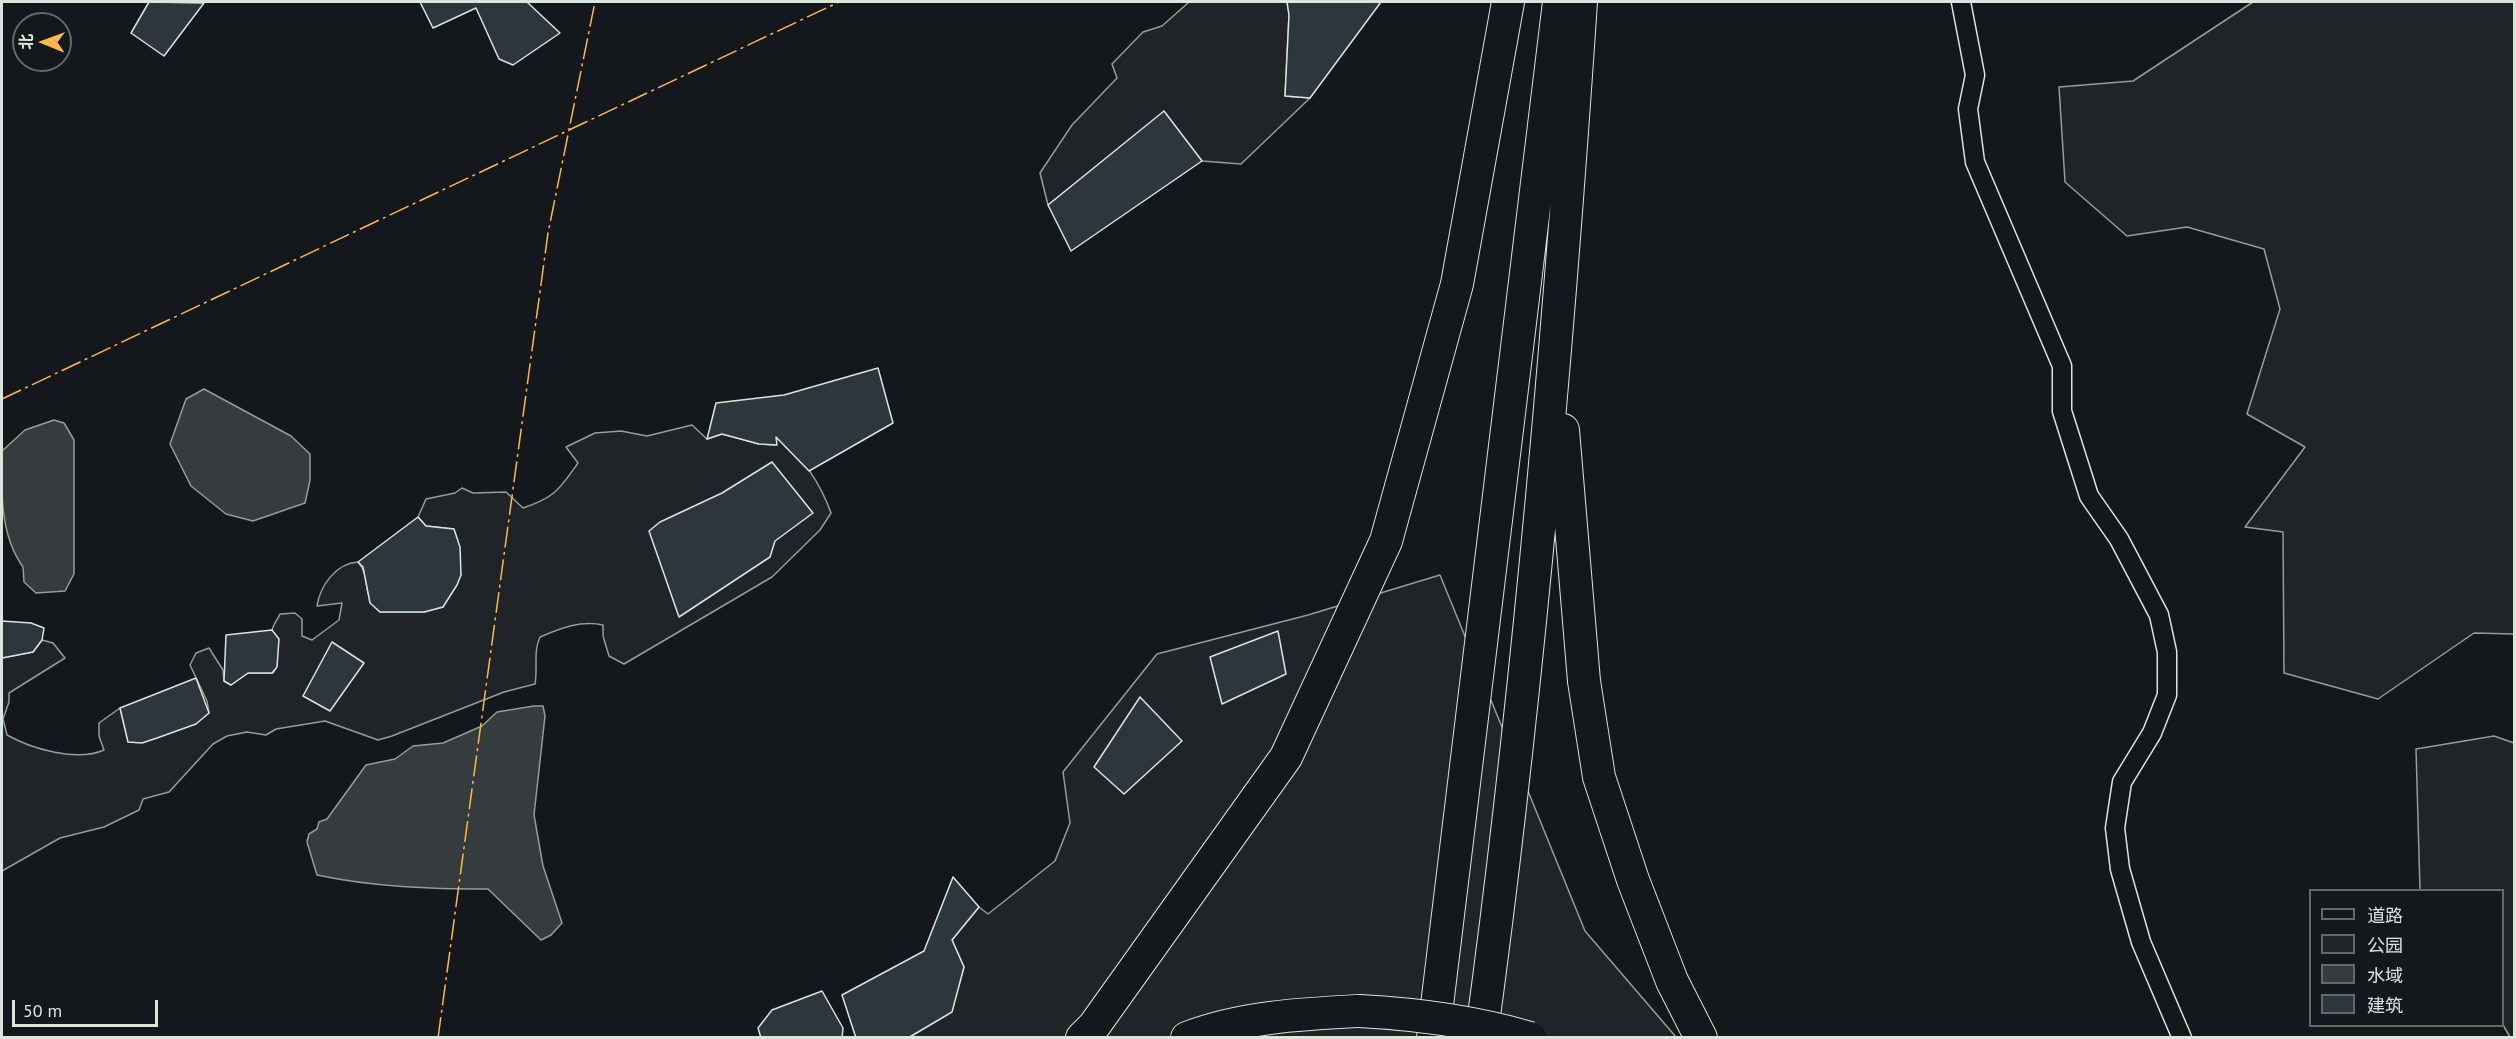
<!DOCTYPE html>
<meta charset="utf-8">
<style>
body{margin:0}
#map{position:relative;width:2516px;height:1039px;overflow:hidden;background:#14181c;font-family:"PT Sans","Noto Sans SC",sans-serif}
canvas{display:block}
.frame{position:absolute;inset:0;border:3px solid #d8e6dc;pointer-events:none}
.legend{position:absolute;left:2309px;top:889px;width:195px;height:138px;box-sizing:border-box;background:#14181c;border:2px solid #626a69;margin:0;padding:8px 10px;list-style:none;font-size:18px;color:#d8e6dc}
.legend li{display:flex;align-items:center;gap:12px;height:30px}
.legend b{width:30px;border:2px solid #626a69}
.north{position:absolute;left:12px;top:12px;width:60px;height:60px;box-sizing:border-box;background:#14181c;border:2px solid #626a69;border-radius:50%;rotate:271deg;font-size:16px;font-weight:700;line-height:24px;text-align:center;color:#d8e6dc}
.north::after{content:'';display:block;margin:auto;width:21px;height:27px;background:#ffb74d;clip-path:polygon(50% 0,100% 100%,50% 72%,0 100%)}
.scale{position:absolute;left:12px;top:1000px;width:146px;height:27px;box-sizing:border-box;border:3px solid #d8e6dc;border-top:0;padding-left:8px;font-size:18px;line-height:21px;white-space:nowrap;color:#d8e6dc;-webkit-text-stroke:4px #14181c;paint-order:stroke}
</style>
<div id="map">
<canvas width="2516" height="1039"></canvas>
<div class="frame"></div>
<ul class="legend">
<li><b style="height:8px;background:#14181c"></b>道路</li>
<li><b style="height:16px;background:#202428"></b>公园</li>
<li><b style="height:16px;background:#363b3e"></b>水域</li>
<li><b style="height:16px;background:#2c363c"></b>建筑</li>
</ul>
<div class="north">北</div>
<div class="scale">50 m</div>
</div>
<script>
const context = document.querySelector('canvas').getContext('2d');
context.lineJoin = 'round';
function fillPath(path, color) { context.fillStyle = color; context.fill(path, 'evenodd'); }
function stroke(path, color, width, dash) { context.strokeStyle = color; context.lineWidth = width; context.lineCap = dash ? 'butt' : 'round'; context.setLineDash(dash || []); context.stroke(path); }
const green = new Path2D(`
 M1189,2H1287L1289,15L1285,96L1310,98L1241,164L1202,161L1164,112L1048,205L1040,173L1072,125L1117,78L1112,64L1143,32L1162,26Z
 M2253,2H2514V634L2474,633L2378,699L2284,673L2283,532L2245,527L2305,447L2247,414L2280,309L2264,249L2187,227L2127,236L2065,182L2059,87L2133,81Z
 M692,425L707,439L722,434L759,444L776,445V437C802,454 821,485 831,513L820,530L772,577L624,664L609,656L603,636V625C581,620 561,628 540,637C533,652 538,667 535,684L504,692L392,736L378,740L325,721L276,729L266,735L247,732L227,736L213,744L169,792L143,799L139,810L104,827L60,838L2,871V658L33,652L42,640L53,643L65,658L9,693V702L3,719L7,735C32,749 77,762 104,750L99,736V723L120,708L128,741L209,713L207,701L190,665L196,653L209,648L223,670L224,681L231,685L248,673H273C283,659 272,647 272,631C272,626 278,619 280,614L295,613L302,619V636L312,640L339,620L342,603L317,606C320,586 336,563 358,562C372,578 360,595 380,612H424L443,607L461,575L454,529L426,526L418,517L426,499L455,493L462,488L473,493L506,492L523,508C555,497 559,490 578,463L566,447L595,433L621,431L647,436Z
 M1440,575L1585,931L1676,1037L908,1038L952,1010L964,967L952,940L979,907L988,914L1055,861L1070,823L1063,772L1157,654L1308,615Z
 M2494,736L2514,743V1037H2510L2503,1025L2502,890H2420L2416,749Z`);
const water = new Path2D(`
 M204,389L291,436L310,454V480L305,503L253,521L226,514L191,486L170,444L186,399Z
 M54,420L64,423L74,440V574L65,591L36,593L24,582L23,567C0,535 1,492 2,451L25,430Z
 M534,706H543L545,716L534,815L543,866L562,923L551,935L541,940L488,889C429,889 374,887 317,875L307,842L309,834L317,829L319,822L327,819L366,765L395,759L413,746L443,743L482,726L497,712Z`);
const building = new Path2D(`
 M149,2L204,3L164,56L131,33Z
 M420,2H527L560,33L513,65L499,59L476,8L433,28Z
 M1287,2H1381L1310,98L1285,96L1289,15Z
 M1164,111L1202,161L1071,251L1048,205Z
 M878,368L893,423L809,471L776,437L777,445L759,444L722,434L707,439L716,403L784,395Z
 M772,462L813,513L775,541L770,557L679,617L649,531L660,522L722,493Z
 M418,517L426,526L454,529L460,547L461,575L457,585L443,607L424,612H380L370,603L363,567L358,562Z
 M2,621L31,623L44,628L42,640L33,652L2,658Z
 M272,630L279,639L277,667L272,673H248L231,685L224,681L226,635Z
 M1278,631L1286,674L1222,704L1210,657Z
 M332,642L364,663L330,711L303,696Z
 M196,678L209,713L196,724L157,738L142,743L128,742L120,708Z
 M1140,697L1182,741L1124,794L1094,767Z
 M953,877L979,907L952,940L964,967L952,1012L908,1038H856L842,995L924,951Z
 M822,991L843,1028L842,1038H761L758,1028L772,1010Z`);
const street = new Path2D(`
 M1961,2L1975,75L1968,109L1975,162L2062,366V411L2089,496L2119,539L2159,615L2167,652V695L2152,733L2122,782L2115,828L2120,869L2141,942L2182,1038`);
const highway = new Path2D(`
 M1563,430L1584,681L1599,777L1633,880L1672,981L1701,1038
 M1082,1038L1094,1026L1286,757L1386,541L1457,284L1508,2
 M1187,1038C1241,1017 1302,1014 1359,1011
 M1433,1038L1559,2
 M1481,1038C1528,694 1558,348 1581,2`);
const highwayBridge = new Path2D(`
 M1359,1011C1418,1014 1473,1021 1530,1038`);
const power = new Path2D(`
 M2,399L839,2
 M438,1038L548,233L595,2`);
fillPath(green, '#202428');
stroke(green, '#939e99', 1.5);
fillPath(water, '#363b3e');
stroke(water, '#939e99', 1.5);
fillPath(building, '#2c363c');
stroke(building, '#d8e6dc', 1.5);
stroke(street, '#d8e6dc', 21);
stroke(highway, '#d8e6dc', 34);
stroke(street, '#14181c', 18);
stroke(highway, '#14181c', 32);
stroke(highwayBridge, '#d8e6dc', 34, []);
stroke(highwayBridge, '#14181c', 32);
stroke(power, '#ffb74d', 1.5, [21, 4.5, 3, 4.5]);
</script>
